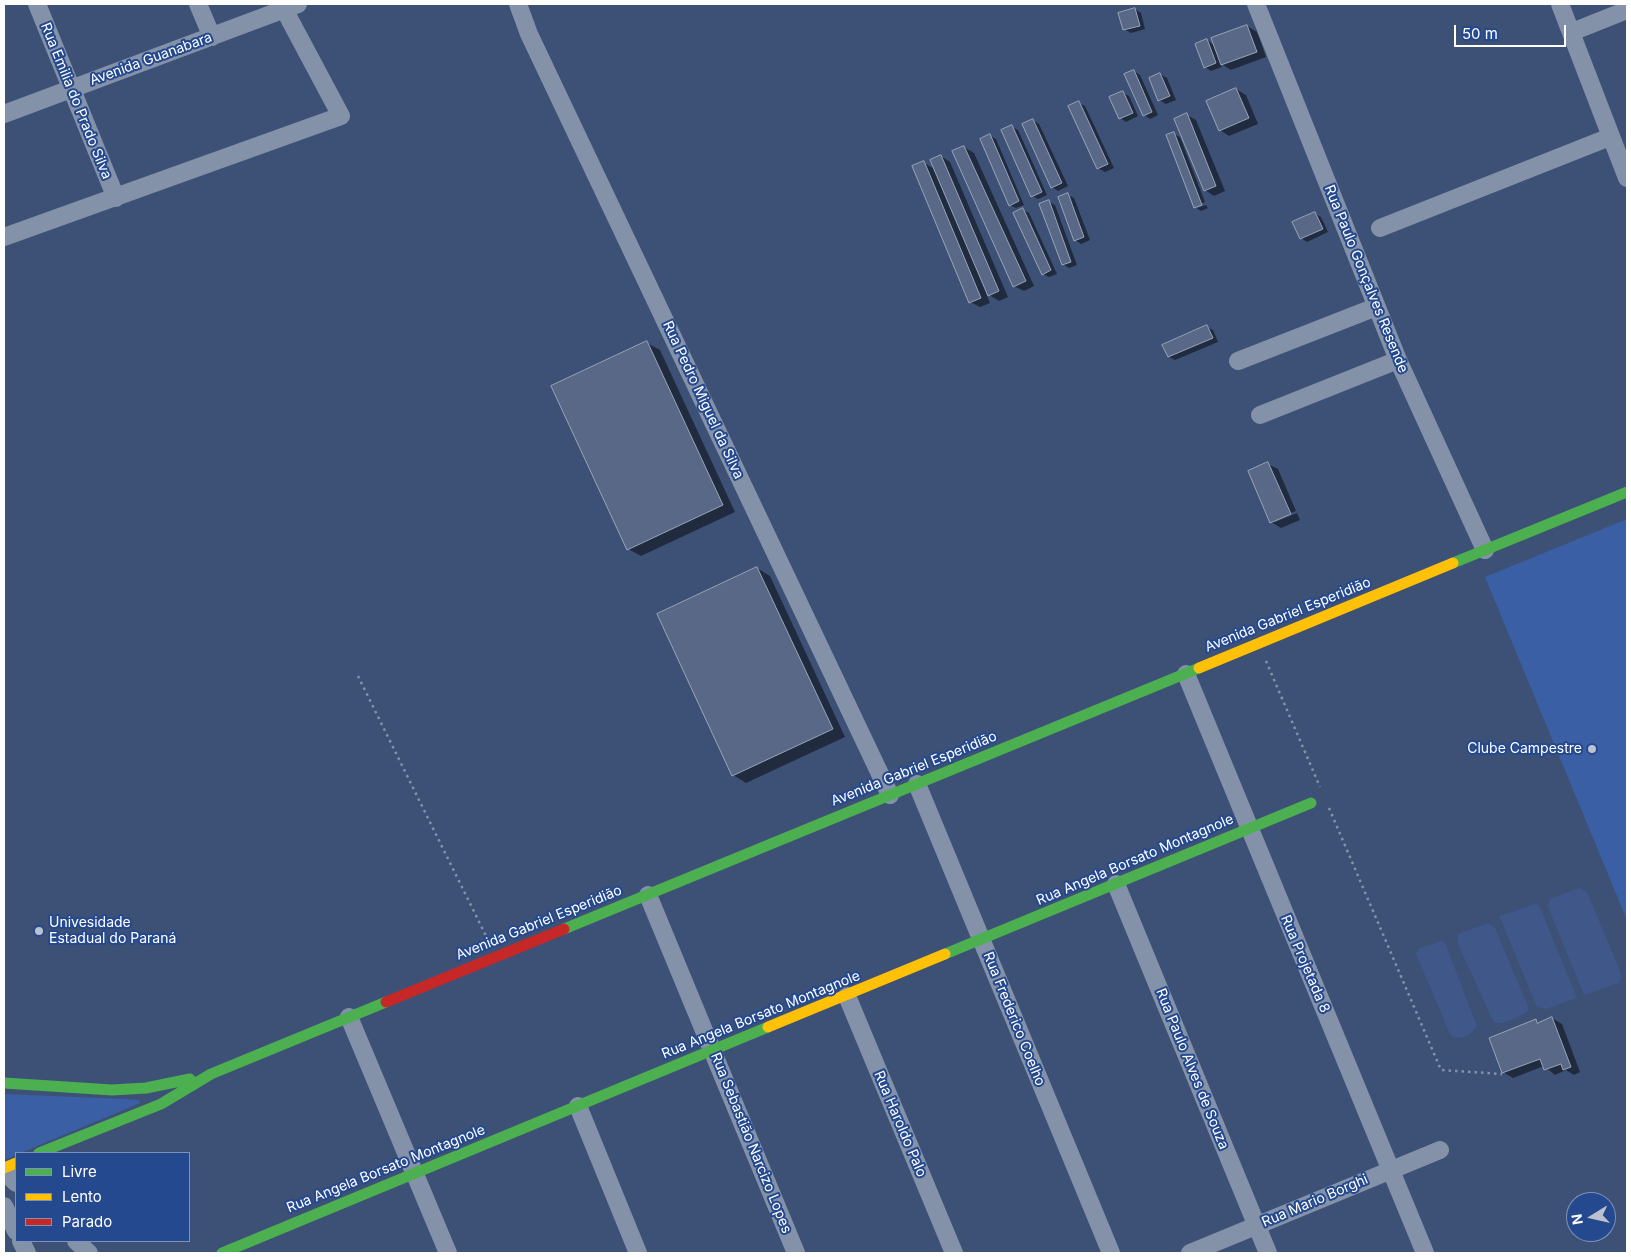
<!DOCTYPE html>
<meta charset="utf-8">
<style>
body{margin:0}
#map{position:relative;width:1631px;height:1257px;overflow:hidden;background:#3d5176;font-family:Inter,sans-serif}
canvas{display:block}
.frame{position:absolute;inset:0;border:5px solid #fff;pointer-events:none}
.legend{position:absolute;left:15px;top:1152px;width:175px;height:90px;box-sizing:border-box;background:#25498e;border:1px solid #7c92bb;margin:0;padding:6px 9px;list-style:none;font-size:15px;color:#fff}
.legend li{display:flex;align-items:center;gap:10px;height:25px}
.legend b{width:25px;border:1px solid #7c92bb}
.north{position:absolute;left:1566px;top:1192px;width:50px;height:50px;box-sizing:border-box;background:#25498e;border:1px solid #7c92bb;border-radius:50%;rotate:261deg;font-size:14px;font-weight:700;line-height:20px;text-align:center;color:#fff}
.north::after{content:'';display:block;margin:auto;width:18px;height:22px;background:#bbc2cf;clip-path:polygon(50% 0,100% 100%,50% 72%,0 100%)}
.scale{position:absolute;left:1454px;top:25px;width:112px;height:22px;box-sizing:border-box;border:2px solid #fff;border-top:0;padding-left:6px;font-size:15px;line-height:18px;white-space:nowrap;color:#fff;-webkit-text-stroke:4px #25498e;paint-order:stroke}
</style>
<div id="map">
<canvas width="1631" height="1257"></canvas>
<div class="frame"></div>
<ul class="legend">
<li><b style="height:6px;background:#4caf50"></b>Livre</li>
<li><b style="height:6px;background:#ffc107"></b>Lento</li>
<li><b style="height:6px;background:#c62828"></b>Parado</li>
</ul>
<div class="north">N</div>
<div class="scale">50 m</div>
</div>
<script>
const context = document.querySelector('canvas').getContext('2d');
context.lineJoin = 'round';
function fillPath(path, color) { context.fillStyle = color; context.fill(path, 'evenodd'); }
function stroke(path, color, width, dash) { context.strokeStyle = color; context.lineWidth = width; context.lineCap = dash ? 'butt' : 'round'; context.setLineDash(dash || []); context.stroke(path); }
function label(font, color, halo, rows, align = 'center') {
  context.font = font + ' Inter,sans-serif'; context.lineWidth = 4; context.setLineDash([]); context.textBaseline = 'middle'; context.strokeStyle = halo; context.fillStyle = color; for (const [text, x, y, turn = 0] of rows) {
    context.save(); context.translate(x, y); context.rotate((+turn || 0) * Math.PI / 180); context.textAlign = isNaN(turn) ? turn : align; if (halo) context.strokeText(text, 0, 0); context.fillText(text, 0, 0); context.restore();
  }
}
const green = new Path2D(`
 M1627,519V920L1485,577Z
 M4,1094L126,1099L139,1100L140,1103L4,1160Z`);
const water = new Path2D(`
 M1579,888L1587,892L1622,976L1619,983L1584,995L1548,907L1550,899Z
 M1535,904L1539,905L1577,998L1546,1009L1537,1007L1500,918V916Z
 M1489,923L1495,928L1529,1009C1524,1017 1503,1024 1494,1023L1458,944V934Z
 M1441,941L1445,943L1477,1026C1470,1036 1463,1040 1451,1036L1416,954L1418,949Z`);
const shadow = new Path2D(`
 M1135,9L1141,13L1145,29L1131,33L1124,29Z
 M1247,26L1257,32L1266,57L1231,70L1221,64L1222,67L1211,71L1205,67L1207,40L1214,45Z
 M1134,71L1140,75L1158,115L1150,119L1144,115Z
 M1160,74L1167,78L1176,100L1166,104L1159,100Z
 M1236,89L1246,95L1258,124L1229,136L1220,130Z
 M1123,93L1129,96L1138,116L1126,122L1120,118Z
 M1079,103L1085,106L1114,168L1105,172L1098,168L1069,107Z
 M1187,115L1196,120L1225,191L1214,196L1205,190Z
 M1033,120L1039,124L1068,186L1058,191L1052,187Z
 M1012,127L1018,130L1047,195L1038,199L1032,196Z
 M1174,134L1180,137L1205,202L1197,205V208L1206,205L1208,208L1201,211L1195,207Z
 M990,136L996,139L1024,205L1016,208L1010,205Z
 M964,147L974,153L1034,286L1024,291L1014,286Z
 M941,156L950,162L1008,297L999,301L986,293L990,303L980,307L970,302L924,163L935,169Z
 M1068,195L1074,198L1090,240L1081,244L1075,240Z
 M1049,202L1055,205L1077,265L1069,268L1063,264Z
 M1023,210L1029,213L1057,274L1049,277L1043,274Z
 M1314,213L1321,217L1328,232L1307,242L1301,238L1294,223Z
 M1207,327L1213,330L1218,342L1175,360L1169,357Z
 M647,343L660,350L735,512L641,556L628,549Z
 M1268,464L1278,469L1296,511L1275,519V522L1297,513L1300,520L1281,528L1271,522Z
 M757,568L770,576L845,737L746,783L733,775Z
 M1552,1018L1562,1024L1580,1072L1574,1075L1566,1070L1555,1075L1544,1066L1513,1078L1503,1072L1536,1021L1540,1023Z`);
const building = new Path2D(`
 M1135,8L1140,26L1123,30L1118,13Z
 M1247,25L1257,52L1221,65L1211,38Z
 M1207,39L1216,63L1204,68L1195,44Z
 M1134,70L1152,112L1143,116L1124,74Z
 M1160,73L1170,96L1158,101L1149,78Z
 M1236,88L1249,118L1219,131L1206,101Z
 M1123,91L1133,113L1119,119L1109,97Z
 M1079,101L1108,164L1097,169L1068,106Z
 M1187,113L1216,186L1204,191L1174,119Z
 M1033,119L1062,183L1051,188L1022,124Z
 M1012,125L1042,192L1031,197L1001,130Z
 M1174,132L1202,205L1194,208L1166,135Z
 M990,134L1019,201L1009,206L980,139Z
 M964,146L1026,281L1013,287L952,151Z
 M941,155L999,291L988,296L930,160Z
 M924,161L981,298L969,303L912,166Z
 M1068,193L1084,237L1074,241L1058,197Z
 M1049,200L1071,262L1062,265L1039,204Z
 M1023,208L1051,270L1042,275L1013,213Z
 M1315,212L1323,229L1300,239L1292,222Z
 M1207,325L1213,338L1168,357L1162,345Z
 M647,341L723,505L627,550L551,386Z
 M1268,462L1291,514L1270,523L1248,471Z
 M757,567L833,729L732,776L657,614Z
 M1552,1017L1571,1067L1563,1070L1561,1064L1544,1070L1540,1059L1502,1073L1489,1038L1536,1019L1537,1023Z`);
const path = new Path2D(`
 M1266,661L1320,787
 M358,676L488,940
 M1329,808L1441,1070L1502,1074`);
const street = new Path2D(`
 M37,4L116,198
 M198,4L212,37
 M518,4L529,34L890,795
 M1256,4L1398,360L1485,550
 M1560,4L1627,178
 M1572,32L1627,10
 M4,114L298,4
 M1380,228L1610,137
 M4,237L341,116L284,9
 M1238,361L1376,307
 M1260,415L1398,360
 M1186,674L1425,1253
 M917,784L1111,1253
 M1116,884L1268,1253
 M648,895L796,1253
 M847,996L954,1253
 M349,1017L448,1253
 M578,1106L638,1253
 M4,1171L16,1183
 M4,1206L16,1231
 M21,1241L27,1253
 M76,1241L89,1253
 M1190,1253L1440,1150`);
const fast = new Path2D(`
 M1453,563L1627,492
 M564,929L1199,668
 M945,954L1311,803
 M4,1083L112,1090L146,1088L190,1079
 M39,1153L161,1104L211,1074L386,1002
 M222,1253L768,1027`);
const slow = new Path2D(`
 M1199,668L1453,563
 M768,1027L945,954
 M4,1168L16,1163`);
const jam = new Path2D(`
 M386,1002L564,929`);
const markers = [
 [1592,749,5,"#bbc2cf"],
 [39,931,5,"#bbc2cf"]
];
const streetNames = [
 ["Avenida Guanabara",151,59,-20],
 ["Rua Emilia do Prado Silva",76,101,68],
 ["Rua Paulo Gonçalves Resende",1366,279,68],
 ["Rua Pedro Miguel da Silva",703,400,65],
 ["Avenida Gabriel Esperidião",1288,615,-22],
 ["Avenida Gabriel Esperidião",914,769,-22],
 ["Rua Angela Borsato Montagnole",1135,860,-23],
 ["Avenida Gabriel Esperidião",539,923,-22],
 ["Rua Projetada 8",1305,964,67],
 ["Rua Angela Borsato Montagnole",761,1015,-22],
 ["Rua Frederico Coelho",1014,1019,68],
 ["Rua Paulo Alves de Souza",1192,1069,68],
 ["Rua Haroldo Palo",900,1124,67],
 ["Rua Sebastião Narcizo Lopes",751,1143,68],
 ["Rua Angela Borsato Montagnole",386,1169,-22],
 ["Rua Mario Borghi",1315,1201,-23]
];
const poiNames = [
 ["Clube Campestre",1582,749],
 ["Univesidade",49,923,"left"],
 ["Estadual do Paraná",49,939,"left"]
];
fillPath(green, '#3a5fa4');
fillPath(water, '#3f5889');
fillPath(shadow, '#0007');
fillPath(building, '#586886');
stroke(building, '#99a4b8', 1);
stroke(path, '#8492a9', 2.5, [2.5, 4]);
stroke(street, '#8492a9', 18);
stroke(fast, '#4caf50', 11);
stroke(slow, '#ffc107', 11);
stroke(jam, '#c62828', 11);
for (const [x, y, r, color] of markers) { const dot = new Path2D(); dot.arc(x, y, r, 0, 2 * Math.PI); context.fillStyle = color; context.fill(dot); stroke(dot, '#25498e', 2); }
label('14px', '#fff', '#25498e', streetNames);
label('14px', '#fff', '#25498e', poiNames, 'right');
</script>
